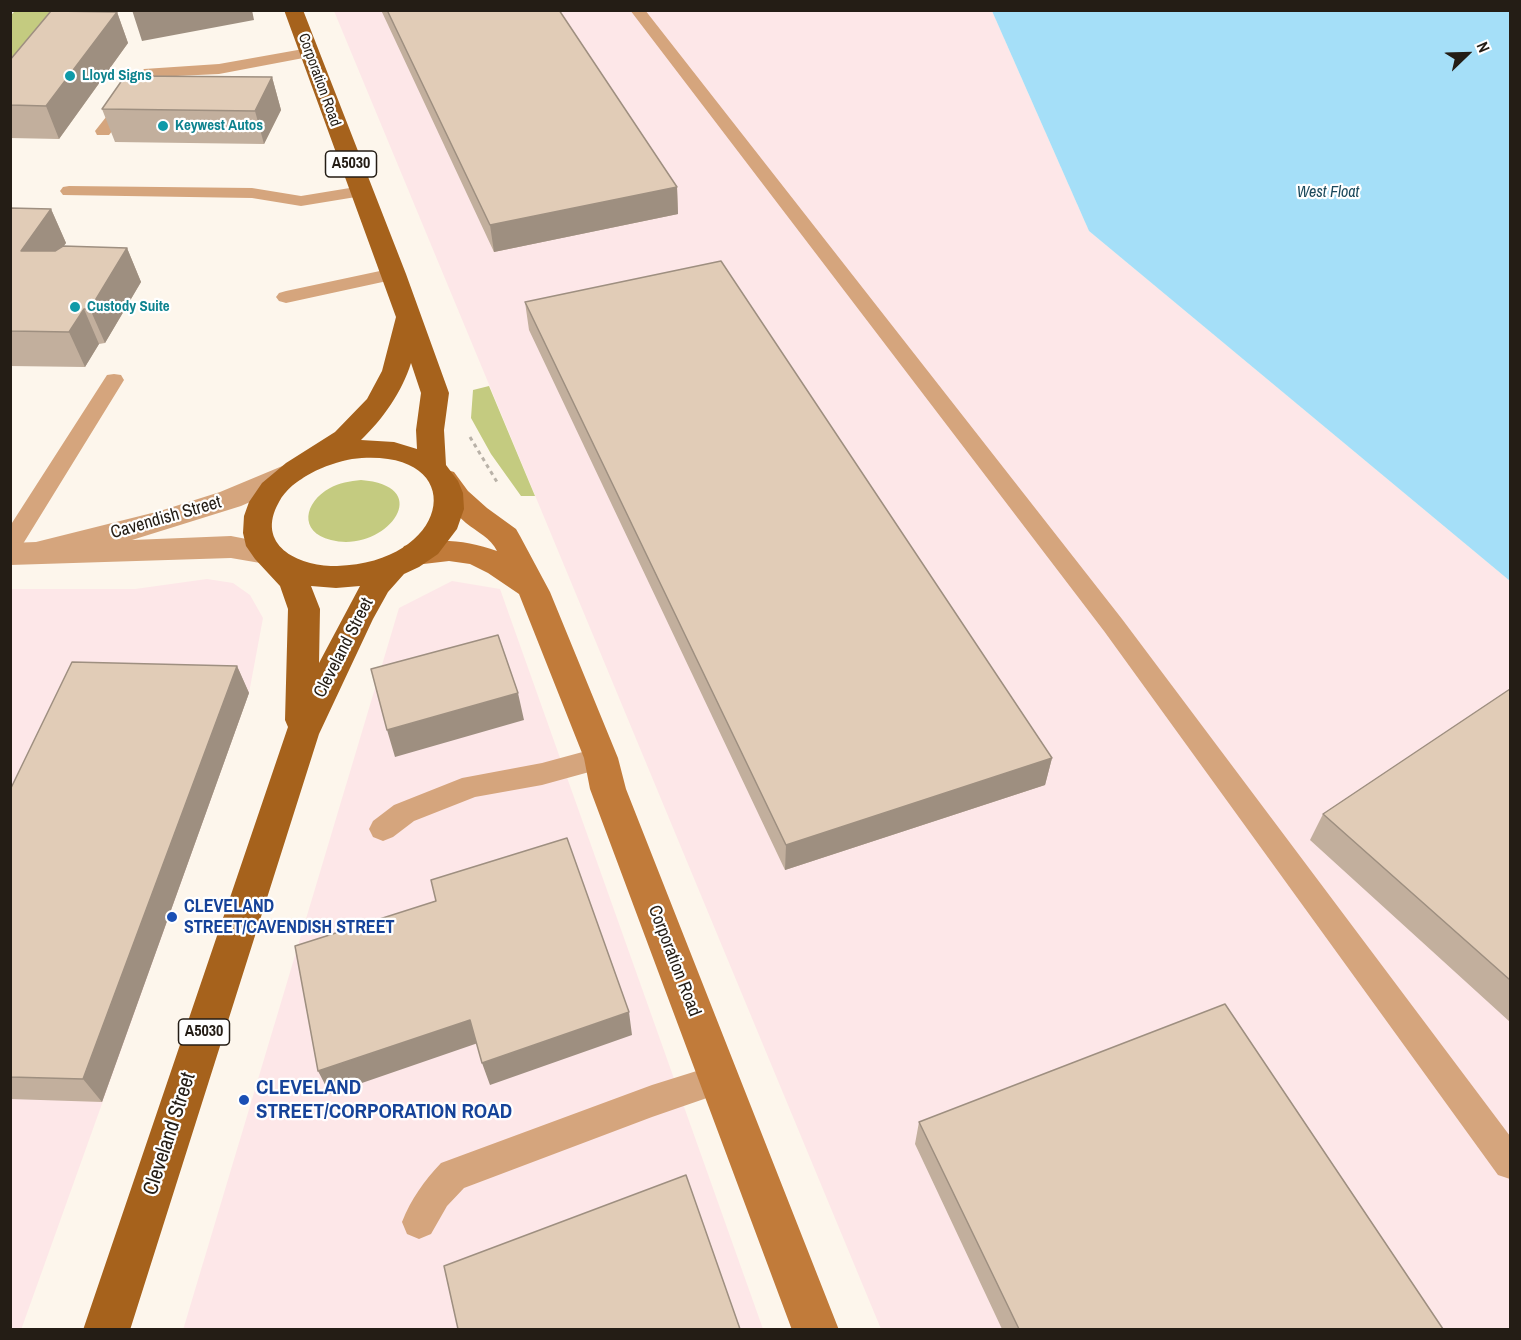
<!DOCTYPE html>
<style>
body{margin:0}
#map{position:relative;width:1521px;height:1340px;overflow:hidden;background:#fdf6ec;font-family:"Archivo Narrow",sans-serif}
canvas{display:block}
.frame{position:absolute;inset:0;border:12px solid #241d15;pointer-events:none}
.north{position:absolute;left:1437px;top:24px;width:60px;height:60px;-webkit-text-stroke:4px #fff;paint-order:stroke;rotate:67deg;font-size:16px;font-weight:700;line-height:24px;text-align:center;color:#241d15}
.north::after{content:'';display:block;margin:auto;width:21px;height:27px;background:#241d15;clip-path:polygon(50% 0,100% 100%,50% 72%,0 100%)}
</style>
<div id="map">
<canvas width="1521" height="1340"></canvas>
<div class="frame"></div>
<div class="north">N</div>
</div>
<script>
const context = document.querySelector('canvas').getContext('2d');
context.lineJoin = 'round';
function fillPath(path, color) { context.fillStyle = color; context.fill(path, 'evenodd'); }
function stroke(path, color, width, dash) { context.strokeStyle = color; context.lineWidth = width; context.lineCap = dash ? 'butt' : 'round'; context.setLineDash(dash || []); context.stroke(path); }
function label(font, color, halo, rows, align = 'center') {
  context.font = font + ' "Archivo Narrow",sans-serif'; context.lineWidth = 4.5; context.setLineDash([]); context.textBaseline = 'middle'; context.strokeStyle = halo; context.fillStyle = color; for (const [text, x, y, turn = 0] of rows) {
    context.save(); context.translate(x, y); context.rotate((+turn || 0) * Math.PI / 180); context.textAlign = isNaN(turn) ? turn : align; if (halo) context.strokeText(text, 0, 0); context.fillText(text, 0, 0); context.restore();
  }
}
const industrial = new Path2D(`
 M334,11H992L1089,231L1510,581V1329H881Z
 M207,579L233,583L250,595L263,618L249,693L21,1330L10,1329V589H135Z
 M452,581L500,589L763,1329L183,1330L399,608Z`);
const green = new Path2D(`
 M15,11H104L63,32L11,100L10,16Z
 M489,386L535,496H521L491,454L471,418L473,390Z
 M361,480C438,486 385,554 331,540C298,532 304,502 330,488C339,483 350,481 361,480Z`);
const water = new Path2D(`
 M992,11H1510V581L1089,231Z`);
const path = new Path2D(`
 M470,437L497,482`);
const service = new Path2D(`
 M630,10H645L1122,619L1510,1136V1179L1498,1175L1104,631Z
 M309,48L317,53L314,56L219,74L155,77L109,135H97L95,131L144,69L219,64Z
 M69,186L252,188L301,196L362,186L368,187L371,191L368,195L362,196L301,206L252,198L63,195L60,191L63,187Z
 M394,268L401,270L404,274L401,278L286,303L279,301L276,297L279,293L286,291Z
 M114,374L121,375L124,380L18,552L10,554V526L107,375Z
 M601,747L611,750L614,758L611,766L542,785L475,797L414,821L393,837L383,841L373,837L369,829L373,821L394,805L462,778L542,763Z
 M719,1064L730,1068L735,1079L730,1090L652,1117L464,1188L447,1206L431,1234L419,1239L407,1234L402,1222C411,1199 424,1181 441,1163L652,1085Z`);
const minor = new Path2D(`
 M292,462L302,465L306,472L302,479L241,506L132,540L231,536L277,545L281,553L277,561L266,564L231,558L10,565V543L36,542L160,511L220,492Z`);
const secondary = new Path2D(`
 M444,469L454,472L468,491L487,508L516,529L520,536L550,592L618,758L626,789L839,1330H792L590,789L584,758L519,594L488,573L470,564L449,561L415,565L404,562L400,554L404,546C436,537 467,540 497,551C491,538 477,532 466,523C451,510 440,495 429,479L434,472Z`);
const primary = new Path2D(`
 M284,10H303L406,274L449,393L444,430L446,465L458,481L463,493L464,509L457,529L438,554L419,567L404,574L388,592L373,619L319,734L130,1330H83L288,727L285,720L288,609L280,586L255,559L246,546L243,533L244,516L249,502L262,483L286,463L335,432L367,399L382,371L396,317ZM411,363L421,393L416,430L417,449L394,442L361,440C383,419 402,392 411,363ZM352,459C472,445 454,563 337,566C300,567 254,546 279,502C292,478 326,464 352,459ZM311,586L336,588L360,586L319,663L320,609Z`);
const wall = new Path2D(`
 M381,10H559L677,187L678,214L494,252Z
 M117,12L128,43L59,139L10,138V105Z
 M272,77L281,110L264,144L115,142L102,109Z
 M10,208L51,209L66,243L63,246L127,248L141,282L105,343L99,344L85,367L10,366Z
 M525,302L1052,758L1045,785L785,870L529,330Z
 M237,666L249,693L102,1102L10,1099V790Z
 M1510,689V1022L1310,840L1323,814Z
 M919,1122L1443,1329H1002L915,1144Z`);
const shadedWall = new Path2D(`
 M132,10H252L254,20L142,41Z
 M117,12L128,43L59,139L46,106Z
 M272,77L281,110L264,144L255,111Z
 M677,187L678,214L494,252L490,225Z
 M51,209L66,243L36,285L21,251Z
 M127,248L141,282L105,343L90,309Z
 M84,309L99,344L85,367L69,332Z
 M237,666L249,693L102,1102L83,1079Z
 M518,693L524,720L395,757L387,730Z
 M1052,758L1045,785L785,870L786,845Z
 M629,1012L632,1035L490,1085L482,1063Z
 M470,1020L478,1043L330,1094L318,1071Z`);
const building = new Path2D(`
 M387,10H559L677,187L490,225Z
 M51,11L117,12L46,106L10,105V60Z
 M125,76L272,77L255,111L102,109Z
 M10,208L51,209L21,251H55L63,246L127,248L90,309H84L69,332L10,331Z
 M721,261L1052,758L786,845L525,302Z
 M498,635L518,693L387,730L371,669Z
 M72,662L237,666L83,1079L10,1077V790Z
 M1510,689V980L1323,814Z
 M567,838L629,1012L482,1063L470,1020L318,1071L295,946L436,901L431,880Z
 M1225,1004L1443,1329H1019L919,1122Z
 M686,1175L740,1329H458L444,1266Z`);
const markers = [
 [70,76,6,"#0f9aa8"],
 [163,126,6,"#0f9aa8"],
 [75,307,6,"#0f9aa8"],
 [172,917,6,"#1a4fb4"],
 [244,1100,6,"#1a4fb4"]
];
const farCulturenames = [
 ["Lloyd Signs",82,76],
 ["Keywest Autos",175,126],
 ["Custody Suite",87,307]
];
const farStreetnames = [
 ["Corporation Road",319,80,70]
];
const shields = [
 [351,164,51],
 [204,1032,51]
];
const shieldNames = [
 ["A5030",351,164],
 ["A5030",204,1032]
];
const farWaternames = [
 ["West Float",1328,193]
];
const streetNames = [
 ["Cavendish Street",166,518,-16],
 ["Cleveland Street",344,648,-63],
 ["Corporation Road",674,961,69]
];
const transitNames = [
 ["CLEVELAND",184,907],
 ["STREET/CAVENDISH STREET",184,928]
];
const nearTransitnames = [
 ["CLEVELAND",256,1088],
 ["STREET/CORPORATION ROAD",256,1112]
];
const nearStreetnames = [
 ["Cleveland Street",170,1134,-72]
];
fillPath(industrial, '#fde7e8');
fillPath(green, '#c4cb80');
fillPath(water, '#a5dff8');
stroke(path, '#b9b2a8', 3, [4, 4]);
fillPath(service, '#d5a57d');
fillPath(minor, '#d5a57d');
fillPath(secondary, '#c17b3a');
fillPath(primary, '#a6621c');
fillPath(wall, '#c2af9d');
fillPath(shadedWall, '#9e8f80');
fillPath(building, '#e1ccb7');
stroke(building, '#9e8f80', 1.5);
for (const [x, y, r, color] of markers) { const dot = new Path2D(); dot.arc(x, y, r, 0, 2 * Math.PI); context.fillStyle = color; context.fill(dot); stroke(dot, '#fff', 2); }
label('bold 15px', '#0d838f', '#fff', farCulturenames, 'left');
label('15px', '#241d15', '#fff', farStreetnames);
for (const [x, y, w] of shields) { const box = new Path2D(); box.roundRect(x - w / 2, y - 13, w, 26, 4.5); context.fillStyle = '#fff'; context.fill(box); stroke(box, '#241d15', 1.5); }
label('bold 16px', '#241d15', null, shieldNames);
label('italic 16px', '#1c4a5c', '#fff', farWaternames);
label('18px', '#241d15', '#fff', streetNames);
label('bold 18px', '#164399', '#fff', transitNames, 'left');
label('bold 21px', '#164399', '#fff', nearTransitnames, 'left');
label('21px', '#241d15', '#fff', nearStreetnames);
</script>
